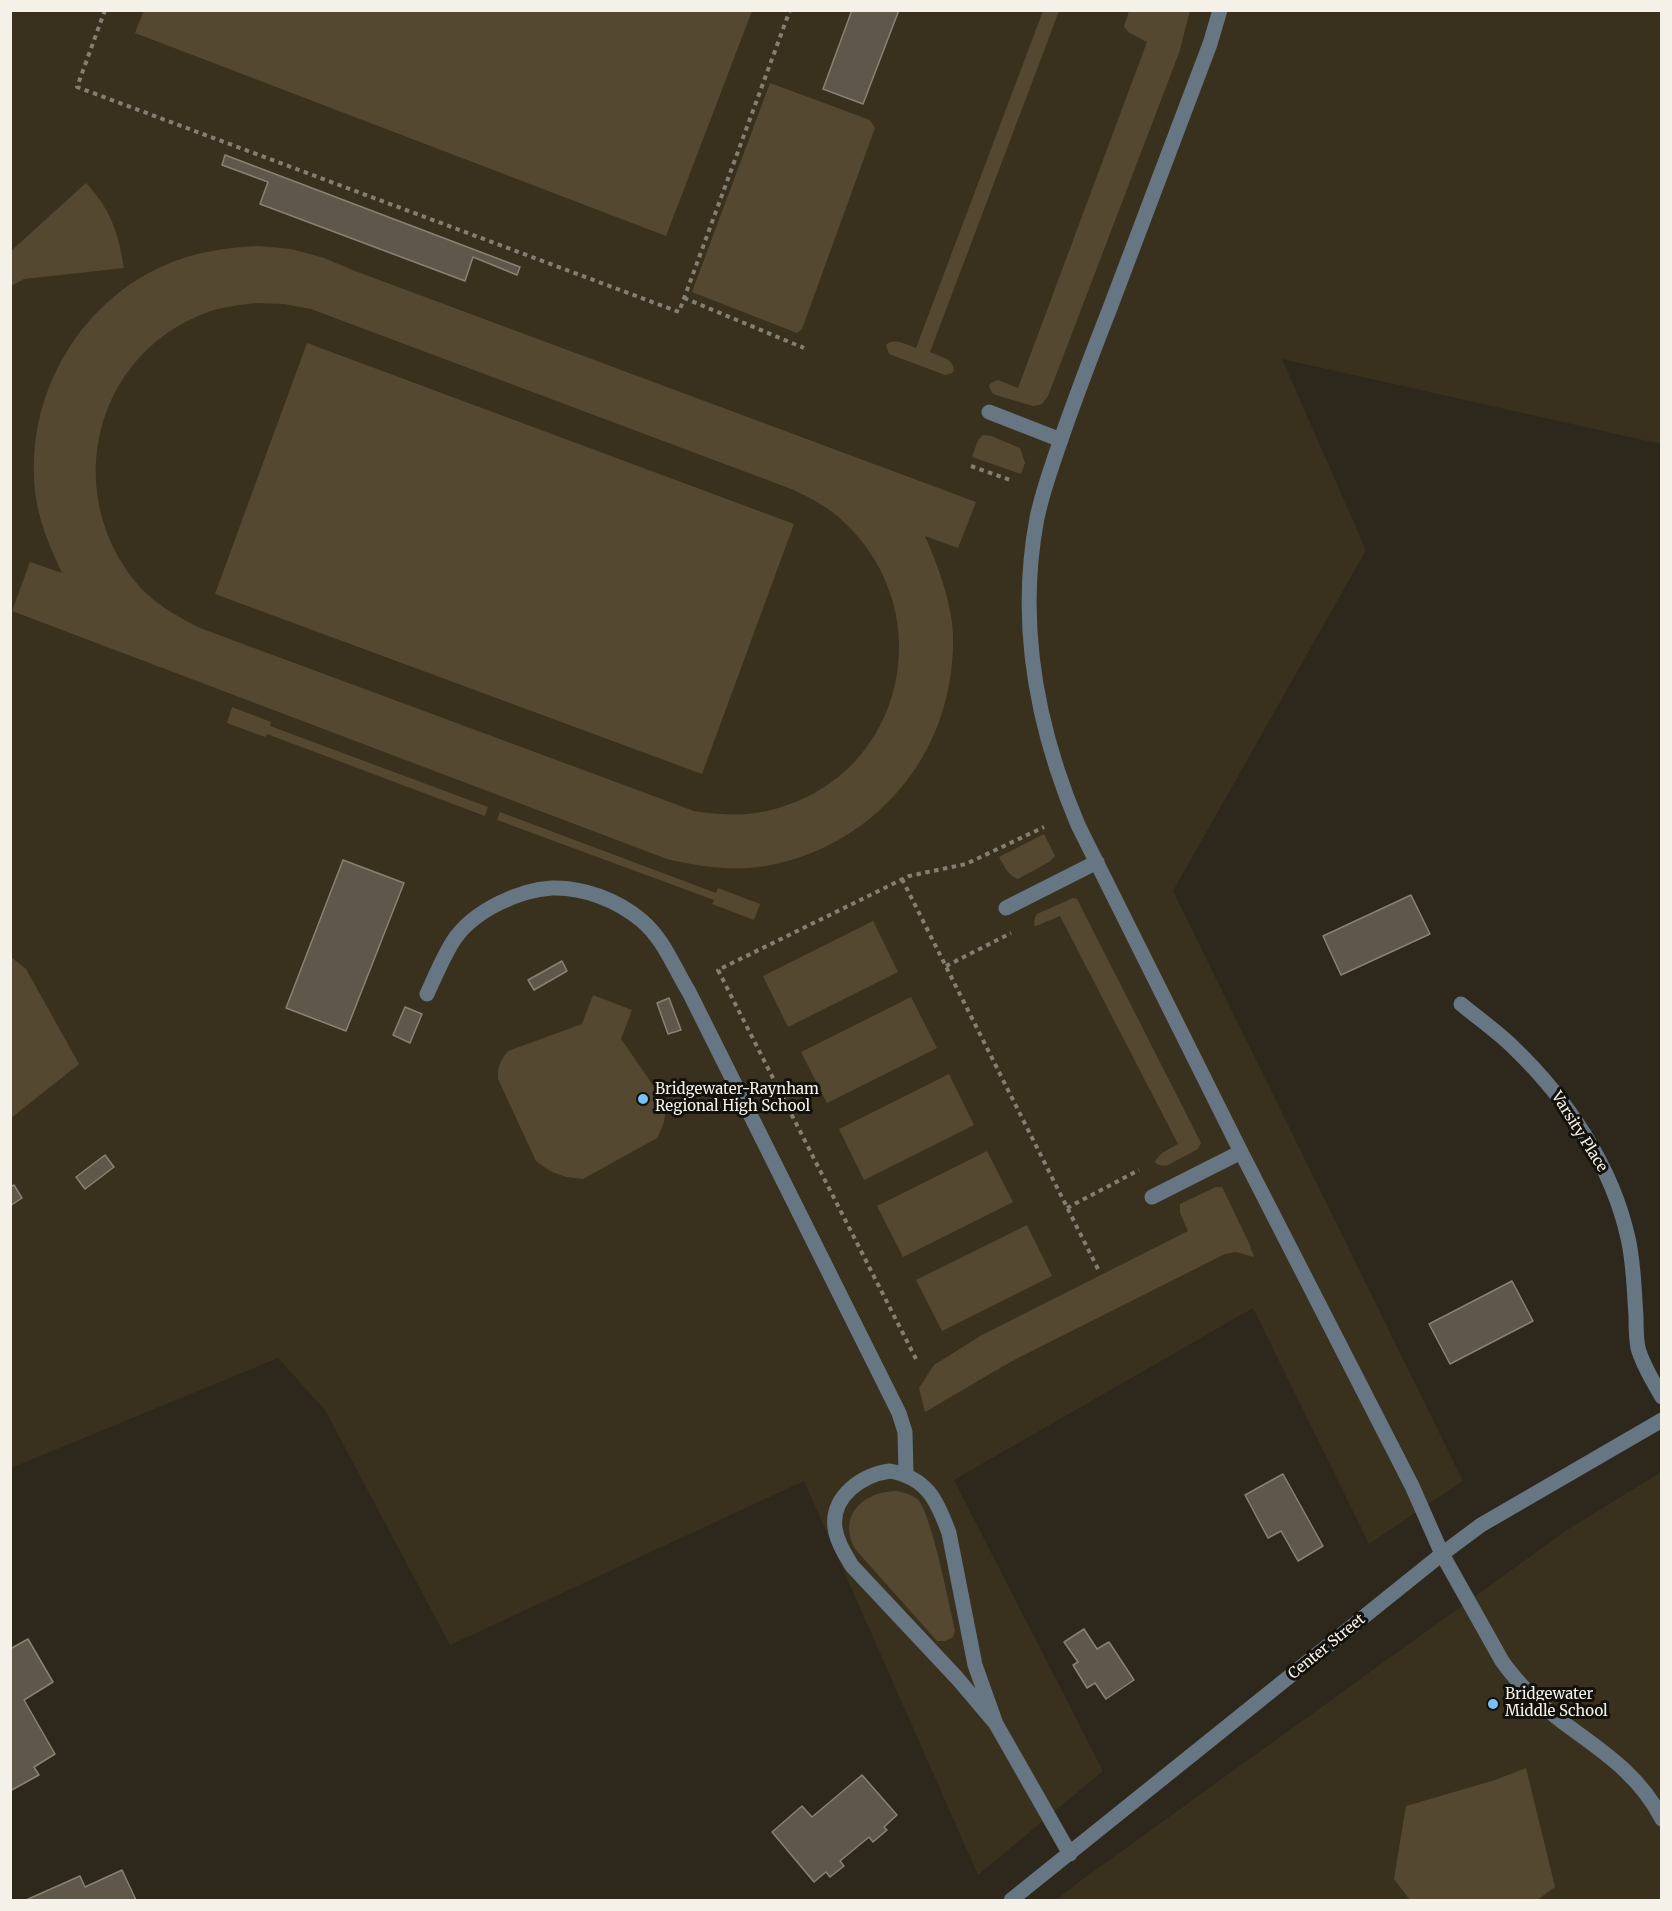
<!DOCTYPE html>
<style>
body{margin:0}
#map{position:relative;width:1672px;height:1911px;overflow:hidden;background:#2d281b;font-family:Merriweather,serif}
canvas{display:block}
.frame{position:absolute;inset:0;border:12px solid #f5f1e8;pointer-events:none}
</style>
<div id="map">
<canvas width="1672" height="1911"></canvas>
<div class="frame"></div>
</div>
<script>
const context = document.querySelector('canvas').getContext('2d');
context.lineJoin = 'round';
function fillPath(path, color) { context.fillStyle = color; context.fill(path, 'evenodd'); }
function stroke(path, color, width, dash) { context.strokeStyle = color; context.lineWidth = width; context.lineCap = dash ? 'butt' : 'round'; context.setLineDash(dash || []); context.stroke(path); }
function label(font, color, halo, rows, align = 'center') {
  context.font = font + ' Merriweather,serif'; context.lineWidth = 6; context.setLineDash([]); context.textBaseline = 'middle'; context.strokeStyle = halo; context.fillStyle = color; for (const [text, x, y, turn = 0] of rows) {
    context.save(); context.translate(x, y); context.rotate((+turn || 0) * Math.PI / 180); context.textAlign = isNaN(turn) ? turn : align; if (halo) context.strokeText(text, 0, 0); context.fillText(text, 0, 0); context.restore();
  }
}
const built = new Path2D(`
 M11,11H1661V444L1282,359L1366,550L1173,891L1463,1481L1369,1544L1253,1308L954,1480L1103,1771L978,1875L804,1481L450,1645L325,1410L278,1358L11,1468Z
 M1661,1472V1900H1056L1083,1879L1567,1530Z`);
const green = new Path2D(`
 M144,10H752V11L666,236L135,33Z
 M1043,11H1059L930,352C940,357 953,358 954,370L952,373L945,375L889,354L886,345C895,337 906,345 916,348Z
 M1129,11H1190L1179,53L1048,396L1042,404L1033,406L996,395L992,393L989,386L991,383L998,380L1018,388L1147,42L1130,33L1124,27Z
 M770,83L870,120L875,128L802,329L797,333L692,292Z
 M86,183C111,210 118,232 124,268L24,279L11,286V251Z
 M258,246L291,249L324,258L355,271L976,502L958,548L925,536C937,564 948,592 952,623C954,639 953,656 951,672C939,769 866,846 771,865C736,872 701,867 667,859L12,611L30,562L62,573C53,553 44,534 39,513C17,415 69,309 161,267C192,252 224,248 258,246ZM256,303L284,304L311,309L794,490C812,499 830,508 844,522C941,613 905,774 775,809C748,817 721,815 694,811L200,628C176,616 151,602 134,580C63,490 94,357 203,314C220,307 238,305 256,303Z
 M307,343L794,524L702,774L215,594Z
 M983,435L991,436L1020,448L1025,463L1021,474L972,457L978,440Z
 M232,707L271,722L270,726L488,807L485,816L267,734L265,737L227,723Z
 M500,812L716,893L718,888L760,904L754,920L712,904L714,900L497,820Z
 M1044,834L1055,856L1049,862L1018,879C1008,876 1004,865 999,857Z
 M1073,898L1077,899L1201,1143L1198,1149L1168,1165C1163,1166 1157,1166 1155,1161L1162,1153L1178,1144L1060,916L1036,926L1034,925L1035,917L1037,914Z
 M873,921L898,972L788,1027L763,976Z
 M11,957L26,969L79,1064L11,1118Z
 M593,995L632,1010L621,1039L664,1101C667,1115 664,1125 657,1138L583,1179L566,1177L550,1171L536,1161L498,1079C497,1067 501,1060 508,1051L582,1024Z
 M911,997L937,1048L827,1103L801,1052Z
 M949,1074L974,1125L864,1180L839,1129Z
 M987,1151L1013,1202L903,1257L877,1206Z
 M1216,1187H1222L1249,1243L1254,1257L1236,1252L1225,1254L1012,1361L925,1412L919,1388L934,1365L982,1335L1188,1231L1180,1213V1204Z
 M1027,1225L1052,1276L942,1331L916,1280Z
 M897,1491C904,1493 912,1494 918,1500C932,1515 949,1605 955,1630L953,1637L945,1641H937L856,1550C836,1517 863,1491 897,1491Z
 M1526,1768L1555,1887L1537,1900H1410L1394,1879L1406,1806L1495,1780Z`);
const building = new Path2D(`
 M852,10H899L863,104L823,89Z
 M225,155L520,267L517,275L473,257L465,281L260,204L268,182L222,165Z
 M343,860L404,883L346,1031L286,1008Z
 M1411,895L1430,934L1341,975L1323,936Z
 M562,961L567,971L534,990L528,980Z
 M669,998L681,1030L668,1034L657,1003Z
 M405,1007L422,1014L410,1043L393,1035Z
 M105,1155L114,1167L85,1189L76,1177Z
 M14,1185L22,1198L10,1206V1187Z
 M1512,1281L1533,1321L1450,1364L1429,1324Z
 M1283,1474L1323,1546L1298,1561L1281,1531L1268,1538L1245,1495Z
 M1084,1629L1097,1649L1109,1642L1134,1680L1106,1699L1095,1683L1087,1688L1073,1665L1078,1662L1064,1642Z
 M28,1639L53,1682L24,1700L55,1754L34,1767L39,1775L10,1791V1649Z
 M862,1775L897,1815L884,1827L887,1830L873,1842L869,1837L840,1861L844,1866L830,1877L826,1872L814,1882L772,1832L802,1806L812,1817Z
 M122,1870L136,1900H26L80,1876L85,1887Z`);
const path = new Path2D(`
 M105,10L77,87L679,312L790,10
 M684,298L804,348
 M971,466L1013,481
 M902,879L1098,1269
 M946,966L1011,933
 M1067,1208L1139,1170
 M916,1359L718,970L909,876L966,864L1044,827`);
const minor = new Path2D(`
 M1220,10L1210,44C1177,132 1143,220 1110,308C1092,354 1074,401 1058,448C1050,471 1042,494 1037,518C1017,623 1037,728 1078,825L1241,1152L1412,1486L1442,1554L1502,1661C1519,1685 1540,1705 1564,1723C1602,1751 1639,1774 1662,1819
 M989,412L1061,440
 M1006,908L1097,862
 M427,994C435,977 445,952 456,937C476,910 519,890 552,888C583,887 617,900 641,920C664,939 674,968 689,992L899,1413L905,1432L906,1474
 M1461,1004C1479,1019 1498,1032 1514,1048C1567,1099 1612,1166 1628,1238C1634,1264 1634,1290 1636,1316C1636,1326 1636,1338 1638,1348C1643,1366 1653,1381 1662,1397
 M1152,1197L1241,1152
 M890,1471C927,1478 937,1500 949,1533L975,1665L996,1724L957,1678L852,1566C845,1554 837,1542 835,1528C831,1496 862,1475 890,1471Z
 M996,1724L1070,1854
 M1011,1900L1442,1554L1481,1525L1662,1420`);
const markers = [
 [643,1099,6,"#7abff8"],
 [1493,1704,6,"#7abff8"]
];
const poiNames = [
 ["Bridgewater-Raynham",655,1090],
 ["Regional High School",655,1107],
 ["Bridgewater",1505,1695],
 ["Middle School",1505,1712]
];
const streetNames = [
 ["Varsity Place",1579,1132,58],
 ["Center Street",1327,1647,-39]
];
fillPath(built, '#39311e');
fillPath(green, '#544930');
fillPath(building, '#5f584a');
stroke(building, '#898273', 1.5);
stroke(path, '#837f73', 4, [4.5, 4.5]);
stroke(minor, '#667683', 15);
for (const [x, y, r, color] of markers) { const dot = new Path2D(); dot.arc(x, y, r, 0, 2 * Math.PI); context.fillStyle = color; context.fill(dot); stroke(dot, '#13110b', 2); }
label('15px', '#f5f1e8', '#13110b', poiNames, 'left');
label('15px', '#f5f1e8', '#13110b', streetNames);
</script>
